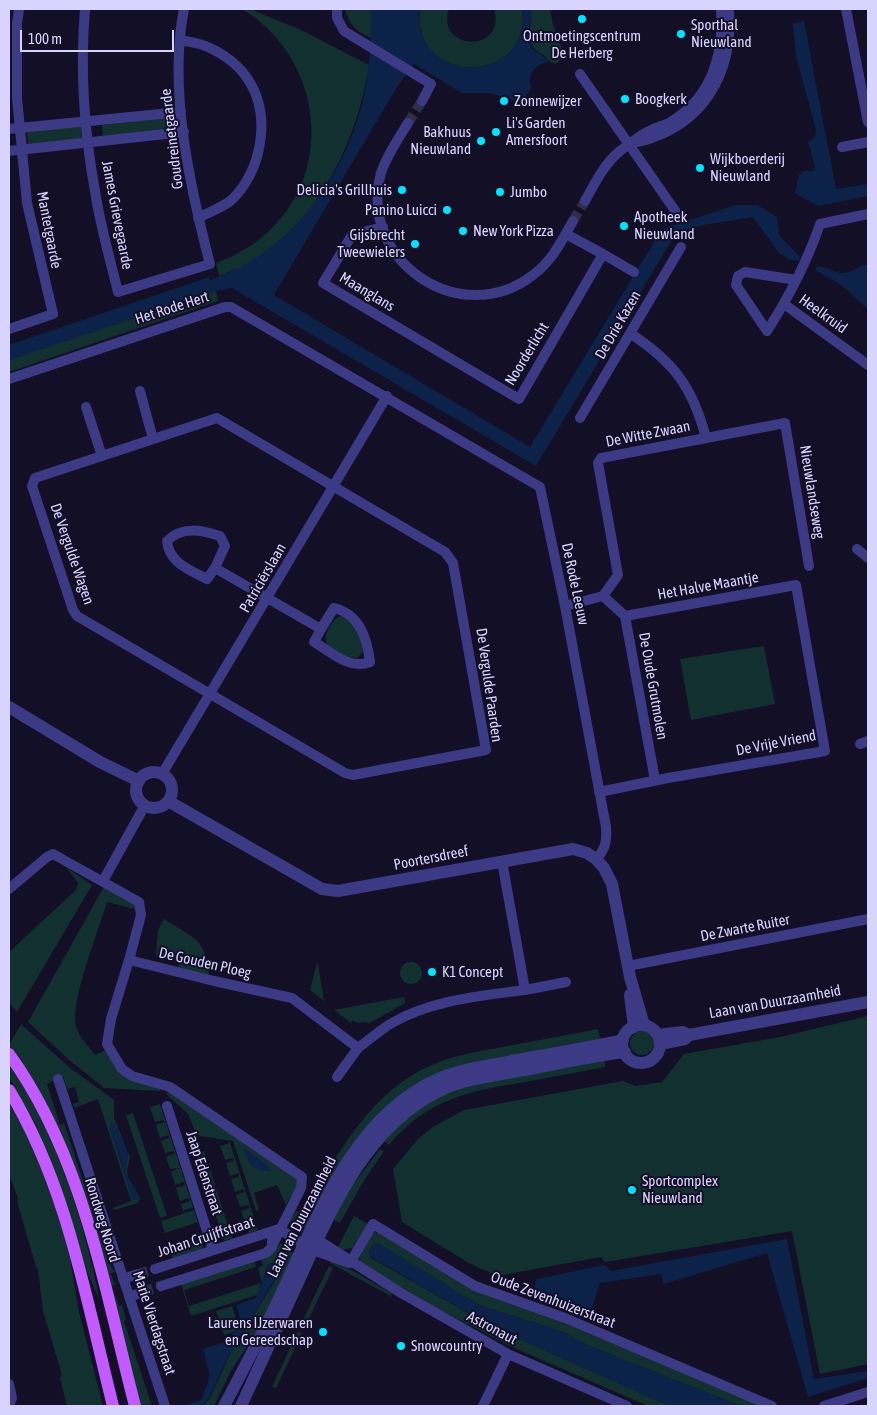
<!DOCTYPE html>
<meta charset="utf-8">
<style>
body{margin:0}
#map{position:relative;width:877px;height:1415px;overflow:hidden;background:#130f26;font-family:"Asap Condensed",sans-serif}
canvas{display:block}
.frame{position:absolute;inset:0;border:10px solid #d9d4ff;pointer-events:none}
.scale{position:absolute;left:20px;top:30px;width:154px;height:22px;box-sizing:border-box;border:2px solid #d9d4ff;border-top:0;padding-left:6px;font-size:15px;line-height:18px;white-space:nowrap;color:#d9d4ff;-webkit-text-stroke:4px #130f26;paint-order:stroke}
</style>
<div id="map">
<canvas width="877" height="1415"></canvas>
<div class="frame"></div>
<div class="scale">100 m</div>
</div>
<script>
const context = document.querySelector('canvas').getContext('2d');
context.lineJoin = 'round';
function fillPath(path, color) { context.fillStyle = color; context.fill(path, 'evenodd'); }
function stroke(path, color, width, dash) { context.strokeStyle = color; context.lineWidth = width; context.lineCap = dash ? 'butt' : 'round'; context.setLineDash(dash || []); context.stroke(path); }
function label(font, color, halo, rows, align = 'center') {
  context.font = font + ' "Asap Condensed",sans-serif'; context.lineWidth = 4; context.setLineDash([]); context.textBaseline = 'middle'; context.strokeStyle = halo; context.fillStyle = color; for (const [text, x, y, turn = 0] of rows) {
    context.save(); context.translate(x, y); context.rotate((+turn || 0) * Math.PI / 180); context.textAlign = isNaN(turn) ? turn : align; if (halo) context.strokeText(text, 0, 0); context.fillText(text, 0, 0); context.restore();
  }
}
const green = new Path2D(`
 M242,9H250L301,30L369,65C356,151 307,247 219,276L216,263C237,255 255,245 271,229C337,165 319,55 242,9Z
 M345,9H371V38C357,32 349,25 345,9Z
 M420,9H449C435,51 507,54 494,9H522C533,86 411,88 420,9Z
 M531,9H550L553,25L565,57L556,64C545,60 549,58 540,53C522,43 533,26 531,9Z
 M177,117L178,128L103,137L102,125Z
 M81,126L82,139L28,144L27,132Z
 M216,291L218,301L9,372V360Z
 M340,616C356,617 361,640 363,652L357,658C340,657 317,648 329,628C332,623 334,619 340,616Z
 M764,646L775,704L691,720L680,659Z
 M66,867L92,885L17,1012L9,1003V952L76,890L78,883Z
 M105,885L134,903L135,909L107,902C99,930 70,1001 76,1026C79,1037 88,1046 95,1055L106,1050L114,1065L159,1087L160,1091L104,1088L68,1059L28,1022Z
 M164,919C192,937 207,939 209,975L179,969V962L156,955L158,930Z
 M400 973a11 11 0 1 1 22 0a11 11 0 1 1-22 0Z
 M317,963L318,964L324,1001L310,990Z
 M404,997L405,1003L368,1024L367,1022L357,1023L353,1020L351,1023L334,1010Z
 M868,1016V1364L820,1374L792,1231L605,1262L601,1257L497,1276L467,1262L402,1222L393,1169L418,1139L433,1127L464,1110L623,1081L636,1086L662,1082L684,1054L780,1037Z
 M21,1024L69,1067L114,1100V1118L130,1157L127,1171L128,1177L140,1198L138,1203L114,1210L113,1208L131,1201L98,1099L74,1108L73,1104L79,1102L75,1087L67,1089L63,1076L47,1084L60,1125L64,1123L112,1269L116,1271L108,1275L111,1274L114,1283L119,1282L112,1286L119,1306L122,1305L126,1320L124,1321L152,1406H140L62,1134L42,1095L9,1045ZM115,1125L128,1152L125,1172L137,1195L124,1172L110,1128Z
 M598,1029L601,1042L444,1074L318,1211L309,1206C336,1155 368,1098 421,1070C448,1056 478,1051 508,1046C538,1040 568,1035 598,1029Z
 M630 1043a12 12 0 1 1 24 0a12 12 0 1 1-24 0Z
 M604,1058L605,1067C579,1072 552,1077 525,1082C469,1091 427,1099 389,1145L385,1142L397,1124L449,1089Z
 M9,1064C57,1135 83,1217 100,1301L85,1268L48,1154L34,1121L9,1078Z
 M167,1089L299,1180L292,1198L290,1197L286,1205L277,1185L254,1193L259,1210L256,1211L233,1141L200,1136L195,1131L188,1114L167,1095Z
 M9,1100L29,1136L60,1218L70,1258L79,1312L103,1406H67L60,1378L62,1375L43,1311L38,1269L36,1267L17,1201L18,1198L9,1175Z
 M160,1104L193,1207L183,1211L181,1204L190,1201L189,1198L180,1201L176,1188L185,1185L184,1182L175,1185L171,1172L179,1168L170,1169L166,1157L175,1153L173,1151L165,1153L161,1141L169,1138V1135L160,1138L156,1125L164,1122V1120L155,1122L150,1107Z
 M133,1113L167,1216L160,1218L126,1115Z
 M230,1143L258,1230L249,1233L246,1226L255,1223L254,1220L245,1223L241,1211L250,1208L248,1205L240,1207L236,1195L245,1192L243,1189L235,1192L231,1179L239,1177V1173L230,1176L226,1163L234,1161L233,1158L225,1160L220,1146Z
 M380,1149L384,1151L363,1182L340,1223L332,1219L346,1194Z
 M204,1151L232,1238L224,1241L196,1154Z
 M194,1210L198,1222L165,1233L171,1249L203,1238V1248L173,1259L161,1221Z
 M296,1211L313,1219L307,1227L296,1229L289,1222Z
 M354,1216L368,1224L353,1248L342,1250L338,1247Z
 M377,1231C500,1302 635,1352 766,1406H741L587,1345L561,1331L481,1306L378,1244H374L369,1251L371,1258L495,1328L670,1406H648L512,1347L442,1311L361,1264L359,1258L371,1234L376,1232V1237Z
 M282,1243L289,1245L294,1256L260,1326L231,1371L214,1406H203L210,1398L230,1355L286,1262L288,1257L286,1253L280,1254L276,1263L268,1264L262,1283L258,1268L263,1265L261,1257Z
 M254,1260L256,1267L184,1290L189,1306L261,1283L257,1295L191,1316L181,1284Z
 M331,1261L353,1271L391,1293L392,1297L330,1263Z
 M329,1266L333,1268L303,1331L299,1328Z
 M232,1306L238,1326L234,1332L224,1335L216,1311Z
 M298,1331L302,1333L276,1388L272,1387Z`);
const water = new Path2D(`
 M371,9H420C411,88 533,86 522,9H531C532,21 524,38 533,49C538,54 544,55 548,62C534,64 527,75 531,88L522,103L490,93H462L414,64L397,87L274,295L530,447L662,229L736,205H757L777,217L779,235L800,257L799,261L790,260L778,252L753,217L704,225L675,235L536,466L232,288L216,291L9,360V345L209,277L210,280C291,253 345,177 364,96C370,67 371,38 371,9Z
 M804,21L836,189L868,184V196L818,206L795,193L799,175L804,171H814L815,167L808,142L815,137L816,130L796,56L793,24Z
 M868,264V309L841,285L815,270L817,267C827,266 831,271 840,273C851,274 858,266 868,264Z
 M111,1122L115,1125L128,1152L125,1172L139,1197L138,1200L132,1199C125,1178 121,1157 113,1137C111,1132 109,1127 111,1122Z
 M243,1148L259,1158L272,1171C255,1173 248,1163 243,1148Z
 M787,1239L814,1379L868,1371V1378L808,1397L767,1253L664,1284L661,1274L600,1283L591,1310L534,1289L537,1279L604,1265L611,1271Z
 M378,1243L481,1306L561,1331L587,1345L741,1406H670L495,1328L371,1257L369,1251L374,1244Z
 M285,1252L288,1258L283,1269L273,1282L226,1362L209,1398L202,1406H182L201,1400L208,1383L209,1373L203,1349L228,1341L241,1321L236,1305L256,1298L269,1264H275L280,1254Z`);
const minorTunnel = new Path2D(`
 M408,123L422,101
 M573,221L585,201
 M138,1274L155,1269
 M143,1292L161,1286`);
const minor = new Path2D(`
 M85,9C80,69 84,131 95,191C100,225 110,259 118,292L210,264C190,187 168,88 184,9
 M337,9V18L344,31L431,84L422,101
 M846,9L868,122
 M180,40C189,42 201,43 210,48C253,68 269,107 258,153C254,170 243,191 229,202C220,208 208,213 198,218
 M580,74L676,212
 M408,123C398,139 387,155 381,173C357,261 461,331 533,275C552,261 561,242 573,221
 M9,129L181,112
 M638,142C703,126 734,74 729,9
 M842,147L868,142
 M9,151L184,132
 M585,201C595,183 604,164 620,151C629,144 640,135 651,130C657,127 663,126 669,123C712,98 724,56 721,9
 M383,227L352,235L323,283L519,399L603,254L566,234
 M603,254L634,272
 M796,280L745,272L738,276L736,285L767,331C789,297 807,262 820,224L868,214
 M784,304L868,365
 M9,329L53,314L27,203L17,98V23L19,9
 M631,334C674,362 693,388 706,438
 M9,379L225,307H231L540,487L565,606L606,827C607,840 606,849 596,859
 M140,391L153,439
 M86,407L102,456
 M217,418L445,552L453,563L486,750L353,775L345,773L77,616L73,610L32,486L35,478Z
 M580,418L681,247
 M857,549L868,558
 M215,568L207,579C190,570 169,563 167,541C182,526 201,530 220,536L225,546L215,568L321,629L334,608C360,614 367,639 370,662C349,670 331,652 314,642L321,629
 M603,596L625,616L655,780
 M565,606L603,596L618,575L598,463L601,458L785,423L809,566
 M860,744L868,741
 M162,774L387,396
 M599,792L668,778L825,751L796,585L625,616
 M103,881L145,805
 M9,889L47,857L53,854L139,902L141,915L129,960L214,981L292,998L358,1048C369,1040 380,1030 392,1023C432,1000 480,996 525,990L502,861
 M129,960L111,1019L107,1044L122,1069L132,1076L170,1087L302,1177L301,1188L273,1244
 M628,966L868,919
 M525,990L566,982
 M337,1077L358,1048
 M58,1079L165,1406
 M167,1106L213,1250
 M311,1242L318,1240L401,1293L508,1354L627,1406
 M350,1263L373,1224L475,1286L565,1318L772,1406
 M155,1269L279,1229L313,1250L349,1263
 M123,1279L138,1274
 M161,1286L266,1253L272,1247V1239
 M129,1297L143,1292
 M9,1384L12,1398L9,1405
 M483,1406L508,1354
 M824,1406L868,1392`);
const tertiary = new Path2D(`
 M9,707L100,762L139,781
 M136 790a18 18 0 1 1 36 0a18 18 0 1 1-36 0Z
 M168,801L322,889L338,891L573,849L587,853L596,859L604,868L612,884L630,977L644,1025
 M630,995L634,1027
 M622 1044a19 19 0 1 1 38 0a19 19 0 1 1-38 0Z
 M658,1035L683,1032L689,1035L685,1039L660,1044
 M689,1035L868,1002
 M224,1406C241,1374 258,1342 274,1309C314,1227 348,1119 438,1079C461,1069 487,1066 511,1061C549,1054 586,1048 623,1040
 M241,1406C259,1367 277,1328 295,1289C328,1217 363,1128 439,1091C465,1078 496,1076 524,1070C557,1064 591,1056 625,1052`);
const primary = new Path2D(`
 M9,1054C83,1156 104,1287 135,1406
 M9,1090C67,1185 86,1299 113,1406`);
const markers = [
 [582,19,5,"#00e5ff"],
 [681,34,5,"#00e5ff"],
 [625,99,5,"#00e5ff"],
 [504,101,5,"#00e5ff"],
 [496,132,5,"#00e5ff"],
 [481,141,5,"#00e5ff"],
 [700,168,5,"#00e5ff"],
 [402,190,5,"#00e5ff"],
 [500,192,5,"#00e5ff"],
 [447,210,5,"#00e5ff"],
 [624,226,5,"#00e5ff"],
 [463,231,5,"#00e5ff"],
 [415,244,5,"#00e5ff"],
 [432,972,5,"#00e5ff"],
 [632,1190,5,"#00e5ff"],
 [323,1332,5,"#00e5ff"],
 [401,1346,5,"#00e5ff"]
];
const poiNames = [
 ["Sporthal",691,25],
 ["Nieuwland",691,42],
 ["Ontmoetingscentrum",582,36,"center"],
 ["De Herberg",582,53,"center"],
 ["Boogkerk",635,99],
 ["Zonnewijzer",514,101],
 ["Li's Garden",506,123],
 ["Amersfoort",506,140],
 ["Bakhuus",471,132,"right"],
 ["Nieuwland",471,149,"right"],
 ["Wijkboerderij",710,159],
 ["Nieuwland",710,176],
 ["Delicia's Grillhuis",392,190,"right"],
 ["Jumbo",510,192],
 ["Panino Luicci",437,210,"right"],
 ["Apotheek",634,217],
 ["Nieuwland",634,234],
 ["New York Pizza",473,231],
 ["Gijsbrecht",405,235,"right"],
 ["Tweewielers",405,252,"right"],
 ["K1 Concept",442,972],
 ["Sportcomplex",642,1181],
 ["Nieuwland",642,1198],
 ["Laurens IJzerwaren",313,1323,"right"],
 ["en Gereedschap",313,1340,"right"],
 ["Snowcountry",411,1346]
];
const streetNames = [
 ["Goudreinetgaarde",172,139,-97],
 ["James Grievegaarde",117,215,79],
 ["Mantetgaarde",49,230,79],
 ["Maanglans",367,292,31],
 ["Het Rode Hert",172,308,-18],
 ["Heelkruid",823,314,36],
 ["De Drie Kazen",618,325,-60],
 ["Noorderlicht",527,354,-59],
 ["De Witte Zwaan",648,434,-11],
 ["Nieuwlandseweg",812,492,81],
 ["De Vergulde Wagen",72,554,71],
 ["Patriciërslaan",263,578,-60],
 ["De Rode Leeuw",575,584,78],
 ["Het Halve Maantje",708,586,-10],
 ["De Vergulde Paarden",489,685,82],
 ["De Oude Grutmolen",653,686,80],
 ["De Vrije Vriend",776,743,-11],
 ["Poortersdreef",431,858,-11],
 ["De Zwarte Ruiter",745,928,-11],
 ["De Gouden Ploeg",205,963,13],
 ["Laan van Duurzaamheid",775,1002,-10],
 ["Jaap Edenstraat",204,1173,72],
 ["Laan van Duurzaamheid",302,1217,-63],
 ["Rondweg Noord",102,1220,73],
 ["Johan Cruijffstraat",206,1237,-18],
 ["Oude Zevenhuizerstraat",553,1300,21],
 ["Marie Vierdagstraat",154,1323,72],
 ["Astronaut",492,1328,28]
];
fillPath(green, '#12302f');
fillPath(water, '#0c2248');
stroke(minorTunnel, '#312d47', 10, [10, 5]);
stroke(minor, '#3d3a85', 10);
stroke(tertiary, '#3d3a85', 12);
stroke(primary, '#c25bff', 12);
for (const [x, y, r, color] of markers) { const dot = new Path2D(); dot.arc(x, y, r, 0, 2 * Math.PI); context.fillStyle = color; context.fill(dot); stroke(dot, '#130f26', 2); }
label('15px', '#d9d4ff', '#130f26', poiNames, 'left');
label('15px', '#d9d4ff', '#130f26', streetNames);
</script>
